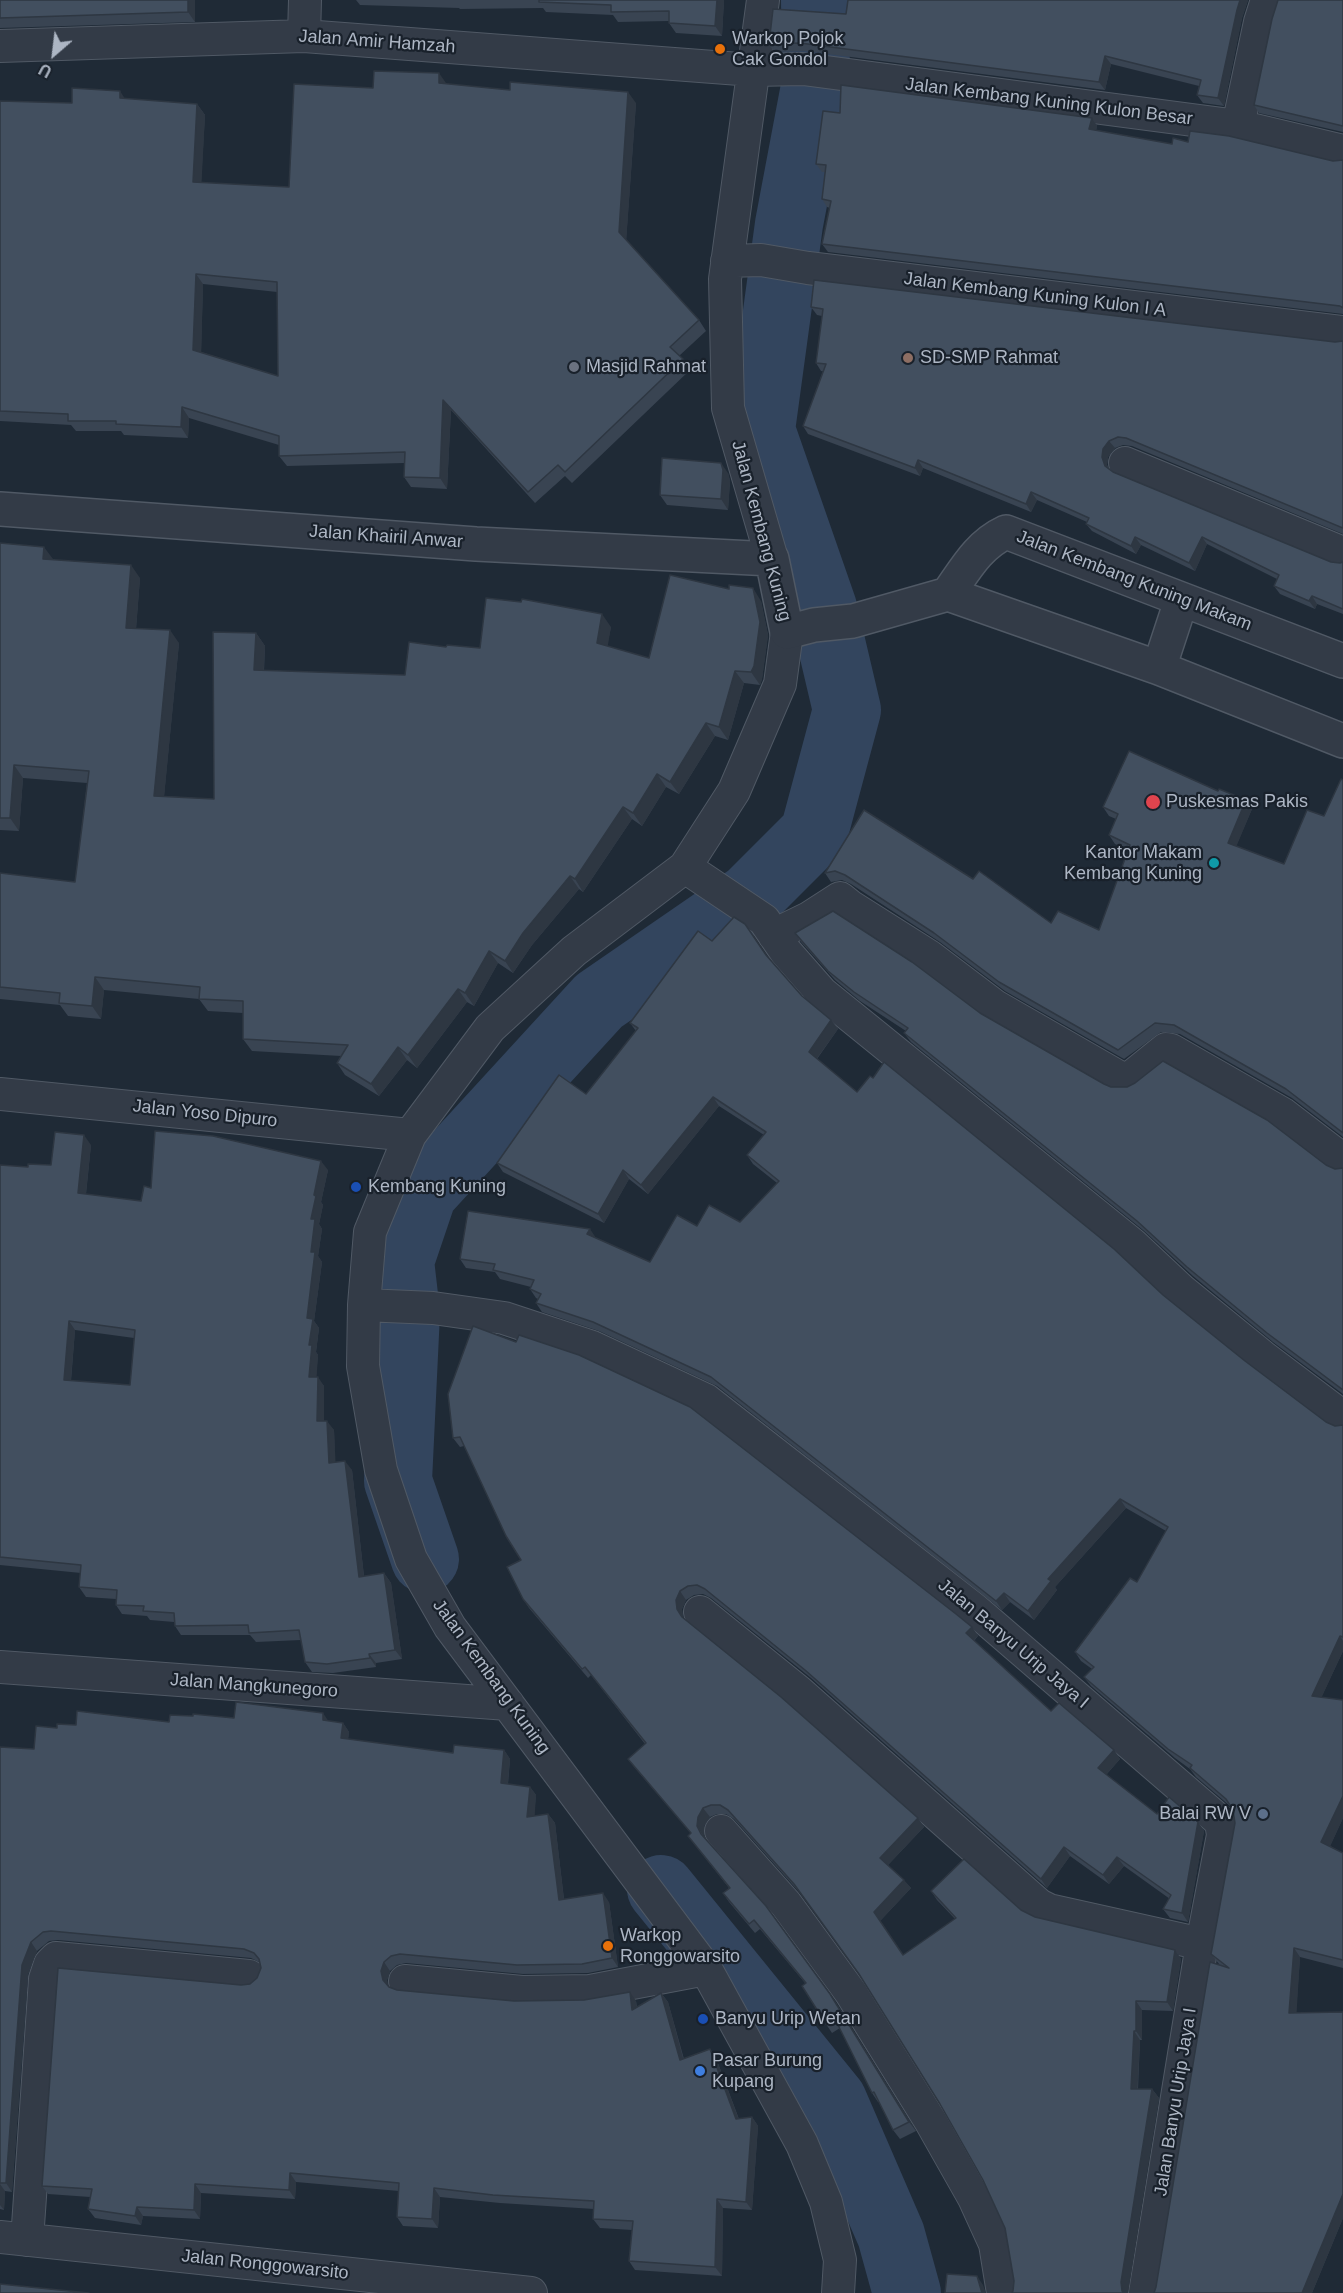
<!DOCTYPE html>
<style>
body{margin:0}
#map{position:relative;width:1343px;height:2293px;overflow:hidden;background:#1f2a36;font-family:Helvetica,sans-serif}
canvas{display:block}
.north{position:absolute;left:24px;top:24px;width:60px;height:60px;-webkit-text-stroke:4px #19212b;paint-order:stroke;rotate:208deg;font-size:16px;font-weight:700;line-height:24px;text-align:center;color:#adb6c4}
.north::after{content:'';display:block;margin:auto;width:21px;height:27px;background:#adb6c4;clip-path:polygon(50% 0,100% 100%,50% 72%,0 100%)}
</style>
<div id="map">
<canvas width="1343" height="2293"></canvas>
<div class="north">U</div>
</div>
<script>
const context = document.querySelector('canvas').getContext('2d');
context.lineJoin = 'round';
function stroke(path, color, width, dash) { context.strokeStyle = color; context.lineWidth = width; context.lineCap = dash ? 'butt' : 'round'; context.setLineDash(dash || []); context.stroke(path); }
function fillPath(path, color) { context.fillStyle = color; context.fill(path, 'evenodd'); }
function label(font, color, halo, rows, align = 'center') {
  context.font = font + ' Helvetica,sans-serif'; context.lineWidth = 4.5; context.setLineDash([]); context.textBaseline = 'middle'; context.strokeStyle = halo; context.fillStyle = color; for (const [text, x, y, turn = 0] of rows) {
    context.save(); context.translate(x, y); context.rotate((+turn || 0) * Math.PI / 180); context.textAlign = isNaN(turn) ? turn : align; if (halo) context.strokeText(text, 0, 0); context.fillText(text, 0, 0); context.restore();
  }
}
const river = new Path2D(`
 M425,1559L398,1481L406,1313L400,1261L423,1193L599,1001L750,897L814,833L847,710L823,608L761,430L789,224L816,81L815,0
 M661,1889L833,2101L891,2235L907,2293`);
const minor = new Path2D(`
 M763,0L725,279L728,408L772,559
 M304,36L305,0
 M0,46L304,36L753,70L803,69L1238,126L1343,151
 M1238,126L1260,22L1267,0
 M727,261L761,260L808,268L1343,332
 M1125,463L1343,553
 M787,632L780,684L734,791L685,867L574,951L490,1028L410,1135L370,1232L364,1305L363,1366L381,1470L411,1559L450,1627L706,1969L802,2144L826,2202L840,2260L838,2293
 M685,867L764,920L786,952L822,993L1132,1244L1181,1290L1262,1356L1343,1417
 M774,935L809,918L840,898L850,906L929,956L995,1006L1117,1076L1124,1079L1130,1078L1166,1049L1171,1050L1283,1114L1343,1160
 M0,1094L410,1135
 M364,1305L433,1308L504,1318L592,1347L706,1400L974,1609L1221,1822L1223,1835L1202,1944L1145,2293
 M700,1612L799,1692L1039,1905L1049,1910L1202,1944
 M0,1667L508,1704
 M721,1831L786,1904L851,1993L931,2122L974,2198L995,2244L1003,2293
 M405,1981L522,1992L590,1991L706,1969
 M0,2237L531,2293
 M27,2240L45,1979L50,1964L56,1958L249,1976`);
const tertiary = new Path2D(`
 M0,509L476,544L772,559L787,632L814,625L853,621L948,594L1159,668L1343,741
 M948,594C965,570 978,545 1006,532L1343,661
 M1159,668L1181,601`);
const wall = new Path2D(`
 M0,0H195V22L0,28Z
 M356,0H724L722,36L676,33L669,23V21L618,22L613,15L546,12L543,8L460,9L459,8L360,5Z
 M848,0H1248L1242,18L1224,106L1203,103L1197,95L1199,86L1111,64L1105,90L805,51L774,52L769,44L846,14Z
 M1343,0V132L1259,113L1254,105Z
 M446,84L636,103L626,241L699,320L706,331L679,356L690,370L572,483L565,476L535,503L451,410L447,489L411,487L404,477V463L287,466L279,456V445L189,418L188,438L124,435L121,431H76L71,425L0,421V101L72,103L125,99L197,104L205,115L201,183L289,187L373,88ZM203,284L277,292L278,376L201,352Z
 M840,113L1092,118L1097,126L1096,130L1172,144L1188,142L1333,161L1343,160V314L828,252L822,244L830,208L827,207L822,199L825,172H822L816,164Z
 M811,307L1335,342L1343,341V534L1132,446L1123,445L1115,448L1108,457L1107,465L1109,468L1113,472L1331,562L1340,563L1343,562V614L1317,604L1315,609L1280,594L1274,586L1277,579L1207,544L1195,571L1141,545L1136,554L1092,531L1086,524L1087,522L1037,500L1031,512L923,468L920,476L808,434L803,426L823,371H821L816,363L822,316L817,315Z
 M728,473L730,481L728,510L667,505L660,495Z
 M0,543L53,560L140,578L136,629L179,643L164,796L214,799L256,633L265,646L264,671L405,675L446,647L480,648L611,627L607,646L649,658L761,601L768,635L762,679L760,685L744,683L728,740L715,736L679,794L666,787L642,826L632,819L583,892L579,889L532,945L513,973L498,963L474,1006L467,1002L417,1068L407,1060L379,1096L345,1075L337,1063L341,1056L252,1051L243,1039V1013L208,1011L199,999L104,990L101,1019L68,1016L60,1005L0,999V873L75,882L87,783L23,778L19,831L0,830Z
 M1343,780V1137L1292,1098L1180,1034L1161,1032L1124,1059L1005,991L940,942L851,884L842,880L831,882L825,873L864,810L973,879L1051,923L1099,930L1128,850L1115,844L1109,835L1116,819L1109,816L1103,807L1218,791L1246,800L1252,809L1236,846L1284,864L1324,816Z
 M795,933L980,1013L1104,1084L1335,1169L1343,1168V1394L1273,1342L1193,1276L1143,1230L911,1042L904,1033L906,1031L860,1001L835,980L801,942Z
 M712,941L766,955L802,996L831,1020L838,1029L817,1059L857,1092L1163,1295L1245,1361L1326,1422L1335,1426L1343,1425V1651L1321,1698L1343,1818L1330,1846L1343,1853V1968L1300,1957L1296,2013L1343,2218L1312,2293H1154L1156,2287L1219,1964L1211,1954L1235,1823L1233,1810L1230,1806L1196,1777L1190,1769L1175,1758L1091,1686L1084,1677L1092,1669L1081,1661L1075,1652L1137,1582L1166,1531L1126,1508L1055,1587L1057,1590L1034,1620L1010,1602L1002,1610L717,1386L599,1331L542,1312L536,1303L538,1299L536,1298L530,1289L531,1287L500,1279L495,1272L466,1268L460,1259L596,1238L650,1262L697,1226L740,1222L777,1183L753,1164L747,1155L764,1135L719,1106L648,1194L629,1179L604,1223L503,1172L497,1163L586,1094L636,1031L630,1023Z
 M91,1145L86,1194L141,1201L151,1188L328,1170L321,1202L323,1205L319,1224L322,1229L318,1256L322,1262L314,1321L319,1328L316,1352L318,1355L316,1377L324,1386V1421L334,1430L335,1462L352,1470L364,1576L384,1573L391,1583L402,1659L376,1663V1667L333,1673L312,1672L305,1662L301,1640L256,1642L250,1635H181L175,1626L174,1622L150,1620L147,1616L122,1614L116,1605V1599L86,1597L79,1587L81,1573L0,1565V1165L28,1167L51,1165ZM75,1330L134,1338L130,1385L71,1381Z
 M448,1394L972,1627L978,1636L974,1641L1051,1711L1114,1750L1120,1759L1106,1775L1157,1814L1198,1822L1204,1831L1188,1922L1170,1918L1163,1909L1170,1899L1124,1866L1109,1884L1070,1856L1047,1888L811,1678L711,1598L703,1594L694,1595L686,1600L682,1609L683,1618L918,1818L924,1827L888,1865L911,1888L880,1921L903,1955L955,1919L937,1900L931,1891L1021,1910L1035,1917L1175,1950L1181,1959L1173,2011L1142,2010V2040H1140L1138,2089H1152L1159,2098L1127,2291H1013L1014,2281L1005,2228L983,2180L940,2104L861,1976L800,1893L734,1819L726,1814H717L710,1817L704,1826V1835L705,1838L836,2003L916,2131L900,2139L893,2130L879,2102H878L872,2093L840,2028L832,2033L826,2024L805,1983L760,1929L755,1933L729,1902L723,1893L729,1888L695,1845L688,1836L691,1833L635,1768L628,1759L645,1744L591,1675L588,1678L529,1608L523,1599L521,1560L464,1446L460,1447L453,1438Z
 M234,1718L329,1721L343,1723L349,1732L348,1739L453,1753L504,1750L510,1759L508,1784L530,1787L536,1795L534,1816L548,1814L555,1823L564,1899L609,1902L618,1967L588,1973L523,1974L406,1963L397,1965L390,1971L387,1980L388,1987L397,1990L514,2001H636L637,2007L661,1993L668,2002L684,2059L716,2058L739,2119L752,2117L758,2126L752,2210L723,2208L722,2276L635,2270L629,2261L632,2230L600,2228L593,2219L594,2209L500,2203L440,2197L438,2228L403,2226L397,2217L399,2191L296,2182L295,2199L201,2193L200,2219L143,2216L141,2225L95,2218L88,2209L90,2197L48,2194L42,2186L241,1985L250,1984L257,1978L261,1968L259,1962L251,1958L58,1940L49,1941L37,1951L28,1974L12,2192L5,2191L4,2210L0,2209V1747L34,1749L57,1728L76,1725L169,1722Z`);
const shadedWall = new Path2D(`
 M188,0H195V22L188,12Z
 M717,0H724L722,36L715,26Z
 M1240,0H1248L1242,18L1224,106L1218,98L1237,10Z
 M1105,56L1111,64L1105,90L1099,82Z
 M439,73L446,83H439Z
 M120,91L127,102L120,98Z
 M628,92L636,103L626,243L619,232Z
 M197,104L205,115L201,193L193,182Z
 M1092,118L1097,126L1095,137L1089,129Z
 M196,274L203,284L201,360L193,350Z
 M443,400L451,410L447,489L440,478Z
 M182,407L189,418L188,438L181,427Z
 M1109,441L1115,448L1108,457L1107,465L1110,473L1105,466L1102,457L1103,449Z
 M918,460L923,468L920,476L915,468Z
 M721,463L728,473L730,481L728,510L721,499Z
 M1031,492L1037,500L1031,512L1026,504Z
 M1135,537L1141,545L1136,554L1131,546Z
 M1202,537L1207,544L1195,571L1189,563Z
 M44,547L53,559H43Z
 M131,565L140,578L135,641L126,628Z
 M753,588L761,601L768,635L762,679L760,685L751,672Z
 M1312,596L1317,604L1315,609L1309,601Z
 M602,614L611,627L606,656L597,643Z
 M170,630L179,643L163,808L154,796Z
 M256,633L265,646L263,683L254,670Z
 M735,671L744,683L728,740L719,727Z
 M706,723L715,736L679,794L670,782Z
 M14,765L23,778L19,831L10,818Z
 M657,774L666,787L642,826L633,813Z
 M1246,800L1252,809L1234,852L1228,843Z
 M623,807L632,819L583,892L575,879Z
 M570,876L579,889L532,945L513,973L505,961L523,933Z
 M489,951L498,963L474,1006L465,993Z
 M95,977L104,990L101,1019L92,1006Z
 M458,989L467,1002L417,1068L408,1055Z
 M831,1020L838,1029L815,1061L809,1052Z
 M398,1047L407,1060L379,1096L371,1084Z
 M713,1097L719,1106L648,1194L641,1185Z
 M84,1135L91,1145L85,1202L78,1193Z
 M321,1161L328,1170L321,1202L323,1205L319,1224L322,1229L318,1256L322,1262L314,1321L319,1328L316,1352L318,1355L316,1386L309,1377V1345L307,1318L311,1252V1219L314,1195Z
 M623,1170L629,1179L604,1223L598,1214Z
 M590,1229L596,1238L587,1234Z
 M69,1321L75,1330L70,1390L64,1380Z
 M318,1377L324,1386V1431L317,1421Z
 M327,1421L334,1430L336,1472L329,1463Z
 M345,1461L352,1470L365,1586L359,1577Z
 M1120,1499L1126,1508L1055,1587L1057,1590L1034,1620L1028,1611L1048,1579Z
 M384,1573L391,1583L402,1659L395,1650Z
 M680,1591L686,1600L682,1609L683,1618L677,1609L676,1600Z
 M1004,1593L1010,1602L1002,1610L996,1601Z
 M972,1627L978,1636L972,1642L966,1633Z
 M1340,1636L1343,1641V1651L1318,1705L1312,1696Z
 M369,1654L376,1663V1667L370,1658Z
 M323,1713L329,1722L323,1720Z
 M343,1723L349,1732L347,1747L341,1738Z
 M504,1750L510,1759L507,1792L501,1783Z
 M1114,1750L1120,1759L1104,1777L1098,1768Z
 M530,1787L536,1795L534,1826L527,1817Z
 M1343,1796V1818L1328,1851L1321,1842Z
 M703,1808L710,1817L704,1826V1835L707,1842L697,1826L698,1817Z
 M548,1814L555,1823L565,1909L559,1900Z
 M918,1818L924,1827L887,1866L880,1858Z
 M1198,1822L1204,1831L1188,1922L1182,1913Z
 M1064,1847L1070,1856L1047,1888L1041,1879Z
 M1117,1857L1124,1866L1109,1884L1103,1875Z
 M904,1880L911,1888L880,1921L874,1912Z
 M603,1893L609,1902L618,1967L612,1958Z
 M31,1942L37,1951L28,1974L12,2192L6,2183L22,1965Z
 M1294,1948L1300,1957L1296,2022L1289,2013Z
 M1175,1950L1181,1959L1173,2011L1167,2002Z
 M384,1962L390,1971L387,1980L389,1989L383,1980L381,1971Z
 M630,1992L636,2001L638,2019L632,2010Z
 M661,1993L668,2002L686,2069L680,2060Z
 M830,1994L836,2003L916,2131L909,2122Z
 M1136,2001L1142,2010V2040L1136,2031Z
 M1134,2031L1140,2040L1137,2098L1131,2089Z
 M710,2049L716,2058L742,2128L736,2119Z
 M1152,2089L1159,2098L1128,2293H1124L1122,2291L1121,2282Z
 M752,2117L758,2126L752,2210L746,2202Z
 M290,2173L296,2182L295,2199L289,2190Z
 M0,2184L5,2191L4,2210L0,2205Z
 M195,2184L201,2193L200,2219L194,2210Z
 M434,2188L440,2197L438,2228L432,2219Z
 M1343,2194V2218L1312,2293H1302Z
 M717,2199L723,2208L722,2276L715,2267Z
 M137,2207L143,2216L141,2225L135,2216Z
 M977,2276L983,2285L986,2293H982Z`);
const building = new Path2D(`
 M0,0H188V12L0,18Z
 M539,0H717L715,26L669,23V11L611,12V5L539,2Z
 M848,0H1240L1237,10L1218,98L1197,95L1201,80L1105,56L1099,82L800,43L769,44L773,9L846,14Z
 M1278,0H1343V126L1254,105L1272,19Z
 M374,71L439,73V83L510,90V82L628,92L619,232L699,320L670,347L683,359L565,472L558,465L528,492L443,400L440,478L404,477L405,452L279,456V436L182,407L181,427L116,424V421H68V414L0,411V101L72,103V88L120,91V98L197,104L193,182L289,187L294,84L373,88ZM196,274L277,282L278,376L193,350Z
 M841,85L1092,118L1089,129L1172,144L1173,138L1188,142L1190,131L1229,136L1333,161L1343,160V308L1340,306L822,244L831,201L822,199L826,165L816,164L823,111L840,113Z
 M814,280L1335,342L1343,341V528L1126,438L1118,437L1109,441L1103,449L1102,457L1105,466L1113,472L1331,562L1340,563L1343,562V609L1312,596L1309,601L1274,586L1279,575L1202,537L1189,563L1135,537L1131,546L1086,524L1089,518L1031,492L1026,504L918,460L915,468L803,426L826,364L816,363L823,309L811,307Z
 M662,458L721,463L723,470L721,499L660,495Z
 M0,543L44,547L43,559L131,565L126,628L170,630L154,796L214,799L213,632L256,633L254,670L405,675L409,642L446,647L447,645L480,648L486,598L521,602L522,599L602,614L597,643L649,658L670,575L729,589V585L753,588L760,622L754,666L751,672L735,671L719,727L706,723L670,782L657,774L633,813L623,807L575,879L570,876L523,933L505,961L489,951L465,993L458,989L408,1055L398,1047L371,1084L337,1063L348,1045L243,1039V1001L199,999L200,987L95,977L92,1006L59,1003L60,993L0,987V873L75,882L89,771L14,765L10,818H0Z
 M1129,751L1218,791L1219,789L1246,800L1228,843L1284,864L1307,810L1324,816L1341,779L1343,780V1133L1286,1089L1174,1025L1155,1023L1118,1050L999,982L934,933L845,875L835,871L825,873L864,810L973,879L979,871L1051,923L1058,911L1099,930L1130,845L1109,835L1118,814L1103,807Z
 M833,911L912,962L980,1013L1104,1084L1111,1087H1127L1135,1083L1163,1061L1267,1120L1326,1165L1335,1169L1343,1168V1390L1267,1333L1187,1267L1137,1221L904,1033L908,1028L854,992L828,971L795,933Z
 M734,917L745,924L766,955L802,996L831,1020L809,1052L857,1092L870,1076L873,1078L884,1062L1114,1249L1163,1295L1245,1361L1326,1422L1335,1426L1343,1425V1637L1340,1636L1312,1696L1343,1700V1796L1321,1842L1343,1853V1960L1294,1948L1289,2013L1343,2012V2194L1302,2293H1154L1156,2287L1210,1962L1229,1968L1211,1954L1235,1823L1233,1810L1226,1799L1190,1768L1192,1765L1168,1749L1084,1677L1094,1667L1075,1652L1130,1578L1137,1582L1168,1527L1120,1499L1048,1579L1051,1581L1028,1611L1004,1593L996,1601L711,1377L593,1322L536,1303L541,1294L530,1289L534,1280L493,1270L495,1264L460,1259L468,1211L590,1229L587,1234L650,1262L677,1215L697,1226L709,1205L740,1222L779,1181L747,1155L766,1132L713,1097L641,1185L623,1170L598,1214L497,1163L559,1075L586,1094L638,1028L630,1023L698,931L712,941Z
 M155,1131L213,1136L321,1161L314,1195L316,1196L311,1219H315L311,1252H315L307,1318L313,1319L309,1345H312L309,1377H318L317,1421H327L329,1463L345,1461L359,1577L384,1573L395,1650L369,1654L370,1658L327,1664L305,1662L299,1630L249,1633L248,1625L175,1626L174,1613L143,1611L144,1606L116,1605L117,1590L79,1587L81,1565L0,1557V1165L28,1167V1164L51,1165L55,1132L84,1135L78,1193L141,1201L144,1186L151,1188ZM69,1321L135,1330L130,1385L64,1380Z
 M473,1326L516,1342L519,1335L579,1355L690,1407L956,1614L972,1627L966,1633L1051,1711L1059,1703L1114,1750L1098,1768L1157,1814L1169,1797L1198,1822L1182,1913L1163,1909L1171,1895L1117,1857L1103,1875L1064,1847L1041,1879L805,1670L705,1589L697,1585L688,1586L680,1591L676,1600L677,1609L682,1617L781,1697L918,1818L880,1858L904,1880L874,1912L903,1955L956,1918L931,1891L964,1859L1021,1910L1035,1917L1175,1950L1167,2002L1136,2001V2031H1134L1131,2089H1152L1121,2282L1122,2291L1124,2293H1012L1013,2291L1014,2281L1005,2228L983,2180L940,2104L859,1974L794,1884L728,1810L720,1805H711L703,1808L698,1817L697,1826L701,1834L766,1906L830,1994L909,2122L893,2130L874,2092L872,2093L835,2019L826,2024L802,1986L806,1983L754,1920L749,1924L723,1893L730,1888L688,1836L691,1833L628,1759L646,1743L585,1667L582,1669L523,1599L507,1567L521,1560L506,1536L460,1437L453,1438L448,1394Z
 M236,1702L323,1713V1720L343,1723L341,1738L453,1753L454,1745L504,1750L501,1783L530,1787L527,1817L548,1814L559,1900L603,1893L612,1958L582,1964L517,1965L400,1954L391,1956L384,1962L381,1971L383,1980L389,1987L397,1990L514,2001L584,2000L630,1992L632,2010L661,1993L680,2060L710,2049L736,2119L752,2117L746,2202L717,2199L715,2267L629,2261L633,2221L593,2219L594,2201L493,2195L434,2188L432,2219L397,2217L399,2183L290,2173L289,2190L195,2184L194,2210L137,2207L135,2216L88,2209L92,2189L42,2186L58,1968L241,1985L250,1984L257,1978L261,1968L259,1959L254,1953L244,1949L51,1931L43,1932L31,1942L22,1965L6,2183H0V1747L34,1749L36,1726L57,1728V1724L76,1725L77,1711L169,1722L170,1715L193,1716V1714L234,1718Z
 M947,2274L977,2276L982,2293H945Z
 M0,2284L89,2293H0Z`);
const markers = [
 [720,49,6,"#e8710a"],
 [908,358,6,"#8d6e63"],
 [574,367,6,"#6b7280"],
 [1153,802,8,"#e0444e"],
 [1214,863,6,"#0f9aa8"],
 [356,1187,6,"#1a4fb4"],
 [1263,1814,6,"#5c6f8a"],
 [608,1946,6,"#e8710a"],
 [703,2019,6,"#1a4fb4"],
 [700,2071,6,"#3f7fe0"]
];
const poiNames = [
 ["Warkop Pojok",732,39],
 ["Cak Gondol",732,60],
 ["SD-SMP Rahmat",920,358],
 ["Masjid Rahmat",586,367],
 ["Puskesmas Pakis",1166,802],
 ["Kantor Makam",1202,853,"right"],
 ["Kembang Kuning",1202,874,"right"],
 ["Kembang Kuning",368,1187],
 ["Balai RW V",1251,1814,"right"],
 ["Warkop",620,1936],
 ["Ronggowarsito",620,1957],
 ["Banyu Urip Wetan",715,2019],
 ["Pasar Burung",712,2061],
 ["Kupang",712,2082]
];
const streetNames = [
 ["Jalan Amir Hamzah",377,42,4],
 ["Jalan Kembang Kuning Kulon Besar",1049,102,7],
 ["Jalan Kembang Kuning Kulon I A",1035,295,7],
 ["Jalan Kembang Kuning",761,531,75],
 ["Jalan Khairil Anwar",386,537,4],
 ["Jalan Kembang Kuning Makam",1134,581,21],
 ["Jalan Yoso Dipuro",205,1114,6],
 ["Jalan Banyu Urip Jaya I",1013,1644,40],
 ["Jalan Kembang Kuning",491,1677,54],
 ["Jalan Mangkunegoro",254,1686,4],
 ["Jalan Banyu Urip Jaya I",1176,2102,-81],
 ["Jalan Ronggowarsito",265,2265,6]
];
stroke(river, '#33455e', 68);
stroke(minor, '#505965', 34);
stroke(tertiary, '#505965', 36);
stroke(minor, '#333b47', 32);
stroke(tertiary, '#333b47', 33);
fillPath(wall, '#394452');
fillPath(shadedWall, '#2e3742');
fillPath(building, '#424f5f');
stroke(building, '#2e3742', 1.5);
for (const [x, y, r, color] of markers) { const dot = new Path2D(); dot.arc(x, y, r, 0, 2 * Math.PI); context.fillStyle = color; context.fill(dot); stroke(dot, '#19212b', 2); }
label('18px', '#adb6c4', '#19212b', poiNames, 'left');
label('18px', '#adb6c4', '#19212b', streetNames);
</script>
